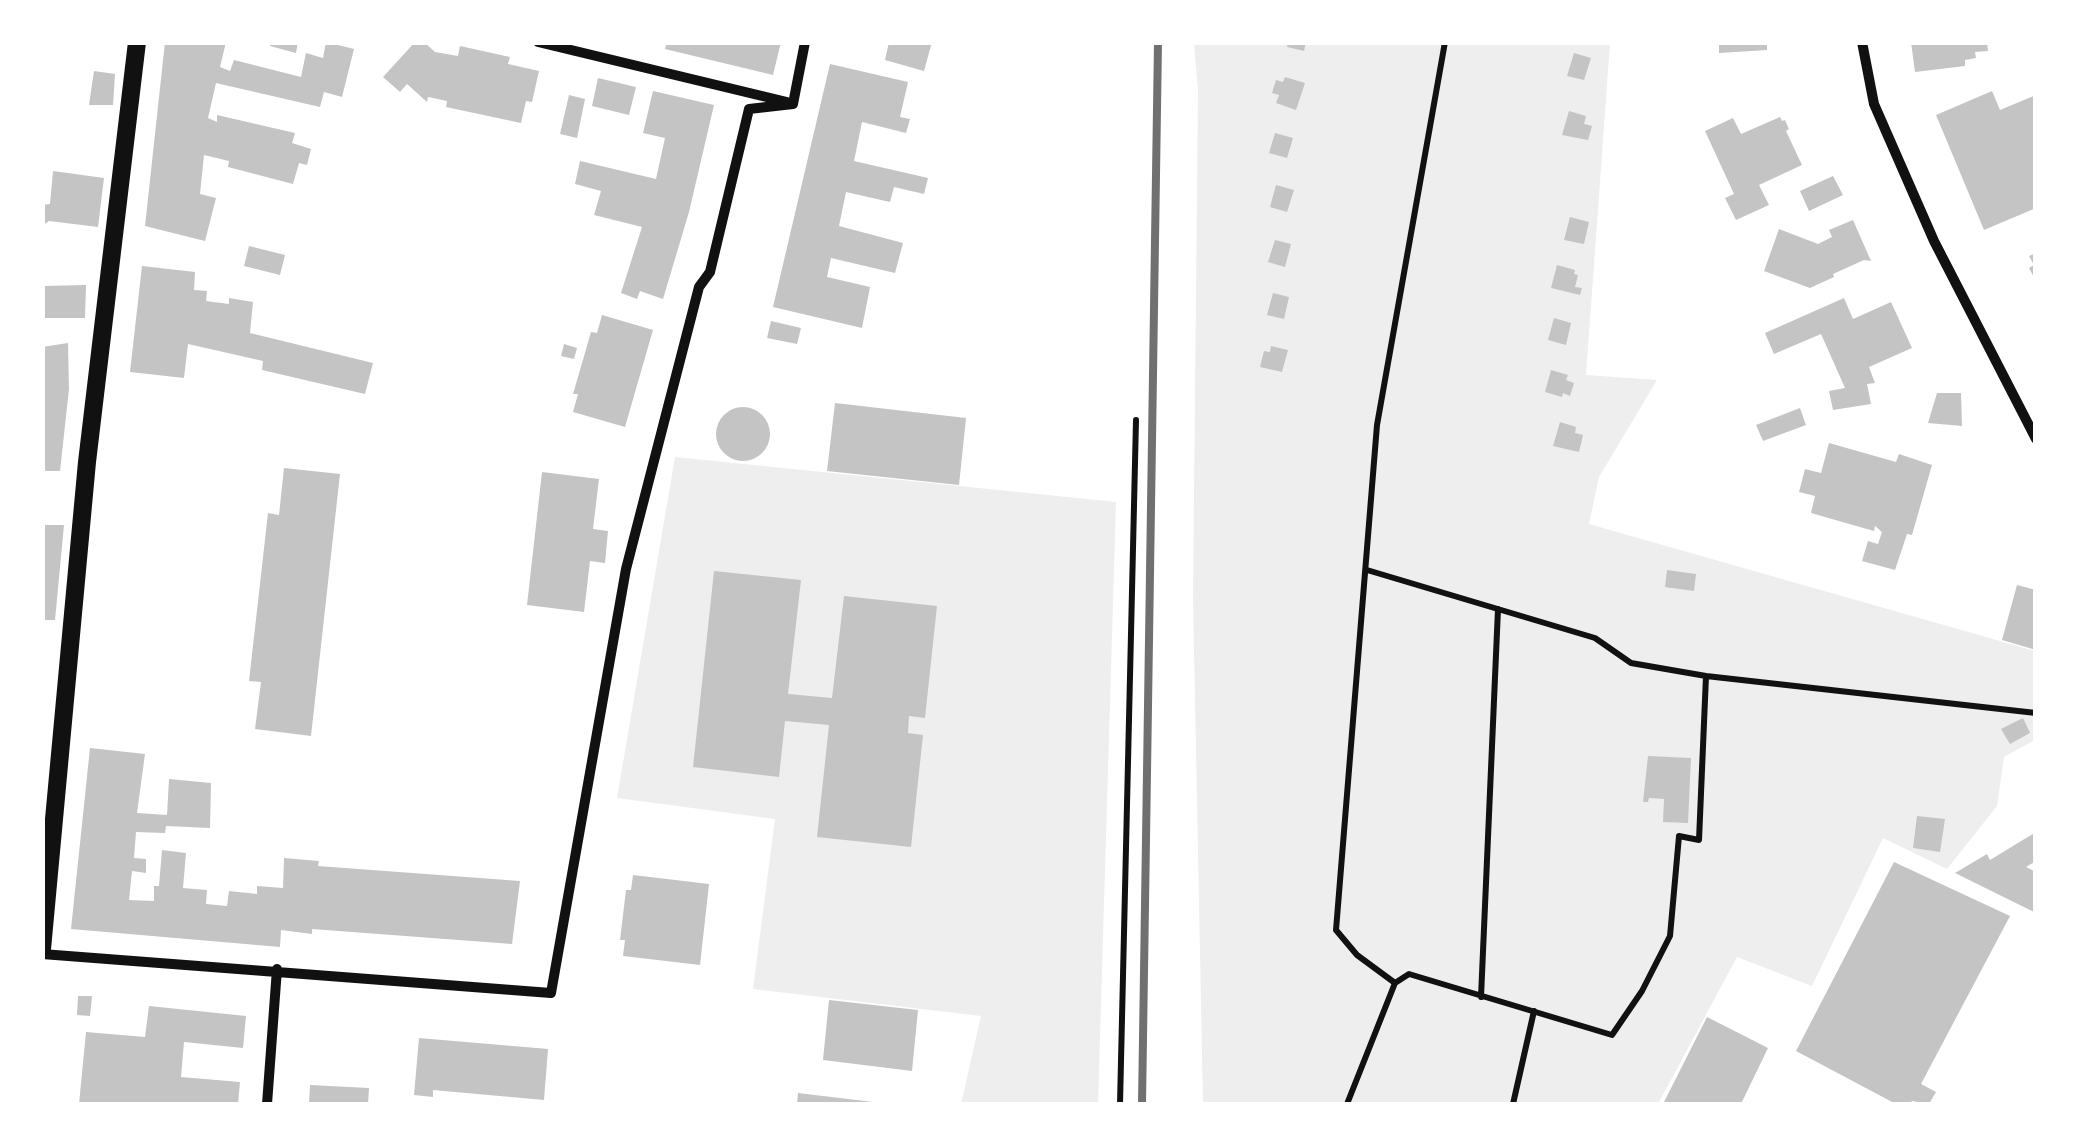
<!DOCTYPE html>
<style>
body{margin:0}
#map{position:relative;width:2078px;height:1147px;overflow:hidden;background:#fff;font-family:"Titillium Web",sans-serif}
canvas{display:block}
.frame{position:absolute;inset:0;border:45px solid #fff;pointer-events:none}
</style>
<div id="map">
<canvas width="2078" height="1147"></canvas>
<div class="frame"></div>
</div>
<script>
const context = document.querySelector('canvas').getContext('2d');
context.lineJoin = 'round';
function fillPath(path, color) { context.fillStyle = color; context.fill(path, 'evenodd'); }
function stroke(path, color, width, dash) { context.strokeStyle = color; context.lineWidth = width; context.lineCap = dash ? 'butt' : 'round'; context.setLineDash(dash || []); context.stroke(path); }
const green = new Path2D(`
 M1194,43H1610L1586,375L1657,380L1599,477L1589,524L2035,651V740L2004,757L1997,806L1947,869L1883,838L1812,986L1737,957L1658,1104H1203L1193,598L1198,91Z
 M675,457L1116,502L1098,1104H961L981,1016L753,989L775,819L617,798Z`);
const building = new Path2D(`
 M165,42H226L220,67L230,71L234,60L301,77L306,53L323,58L326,42L354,49L342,97L324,92L320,107L216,83L208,118L217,122V115L295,133L292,143L311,149L307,165L299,163L293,184L228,167L229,161L204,155L200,194L216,198L205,241L145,226Z
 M270,42H298L296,53L270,46Z
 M415,42H424L435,52L458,56L460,46L510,57L508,64L539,71L532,102L526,101L521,123L446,107L447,101L428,97L427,102L407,84L400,92L383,77Z
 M667,42H781L773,75L665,49Z
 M889,42H932L924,71L885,60Z
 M1288,42H1306L1304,51L1287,47Z
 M1719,42H1767V50L1719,53Z
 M1911,42H1987L1988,51L1975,52L1976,58L1965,60V66L1915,72Z
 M1574,53L1591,58L1584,80L1567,76Z
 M830,64L908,82L900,117L910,119L906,133L862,122L854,161L928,178L924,194L894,187L890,202L846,192L839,226L903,243L895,273L831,258L827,277L870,287L862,328L773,307Z
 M94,71L115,74L113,105H89Z
 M1285,77L1305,83L1296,110L1276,103L1279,95L1272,93L1276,80L1283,82Z
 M598,78L636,87L629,115L592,106Z
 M653,91L714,105L689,212L663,299L640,291L637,299L621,293L642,227L594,215L601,191L575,184L580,161L656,179L665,138L643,133Z
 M1992,91L2000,110L2036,95V208L1984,230L1936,115Z
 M569,95L585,99L577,138L560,134Z
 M1569,111L1586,116L1584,124L1592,126L1588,140L1562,135Z
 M1780,117L1782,121L1785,120L1789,129L1786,131L1802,165L1759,185L1769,205L1736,220L1725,198L1734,194L1705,131L1733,118L1741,134Z
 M1275,133L1293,138L1287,158L1269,153Z
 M53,171L104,178L98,227L49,221L42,226V205L50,204Z
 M1833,176L1843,195L1809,211L1800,191Z
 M1276,185L1294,190L1287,212L1270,207Z
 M1570,217L1589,222L1584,244L1564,240Z
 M1853,220L1871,261L1864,260L1833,274L1834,277L1810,288L1764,271L1779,229L1818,244L1832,237L1829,230Z
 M1275,240L1291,244L1285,267L1268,262Z
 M249,246L285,255L280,275L244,266Z
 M2036,253V281L2029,268L2034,265L2029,256Z
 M1557,265L1575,270L1574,274L1578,275L1575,287L1582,288L1580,295L1551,288Z
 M142,266L195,272L194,290L207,291L206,301L229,304V298L253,302L250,333L373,363L365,394L262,370L263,361L188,344L184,378L130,372Z
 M86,285L85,318H42V286Z
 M1273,293L1289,297L1284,319L1267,315Z
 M1844,298L1853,319L1891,302L1912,348L1869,367L1875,383L1867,384L1871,404L1833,410L1829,391L1845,388L1821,334L1774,354L1765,333Z
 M602,315L653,330L625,427L573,412L578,394H573L591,332L597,333Z
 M1554,318L1571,323L1566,345L1548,340Z
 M771,321L801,328L797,344L767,338Z
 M68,343L69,389L60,471H42V347Z
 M564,344L577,348L574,359L561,356Z
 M1271,346L1288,350L1282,372L1260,367L1264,351L1270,352Z
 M1551,370L1568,375L1566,380L1574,383L1570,396L1563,393L1562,397L1545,392Z
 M1937,393H1961L1962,426L1928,423Z
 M835,403L966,418L959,485L827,471Z
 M716 434a27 27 0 1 1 54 0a27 27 0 1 1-54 0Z
 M1800,408L1806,425L1763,441L1756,425Z
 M1560,422L1576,427L1575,433L1583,435L1579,452L1553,446Z
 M1829,443L1896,462L1899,454L1932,465L1912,535L1907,534L1895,570L1862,561L1868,541L1878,544L1882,532L1875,526L1874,531L1811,513L1815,496L1799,492L1805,469L1821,473Z
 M284,468L340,474L311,736L255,729L261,682L249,681L268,513L279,515Z
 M542,472L599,479L593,529L608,531L605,563L590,561L584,612L527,605Z
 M42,525H64L55,620H42Z
 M1667,570L1696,574L1694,591L1665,587Z
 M714,571L801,580L788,694L832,698L844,596L937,606L925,718L909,716L908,733L923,735L911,847L817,837L829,725L785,721L779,777L693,767Z
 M2017,585L2036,590V650L2002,640Z
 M2023,718L2030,733L2010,744L2001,729Z
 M90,748L145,754L137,813L167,815L169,779L211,783L210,828L166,826L165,833L136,832L134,858L146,859V873L132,871L129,900L154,901V886H159L162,850L186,853L183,888L207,890L206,904L227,906L229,891L257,894V886L283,888L284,858L319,861L318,866L520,881L512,944L312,929V934L281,930L280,947L71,929Z
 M1648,756L1691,758L1688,823L1663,822L1664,799L1649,798L1648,802H1643Z
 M1917,816L1945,819L1940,852L1913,848Z
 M2036,832V861L2026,867L2036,872V913L1955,873L1987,854L1990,860Z
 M1894,862L2010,916L1921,1084L1936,1092L1929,1104L1912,1101L1910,1104H1896L1796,1051Z
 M633,875L709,884L700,965L623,956L625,940H620L626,890H631Z
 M78,996H92L90,1016L77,1015Z
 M829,1000L918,1010L912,1071L823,1060Z
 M149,1006L246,1016L243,1048L184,1042L181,1077L240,1082L238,1104H79L86,1032L145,1037Z
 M1707,1017L1768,1048L1741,1104H1663Z
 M419,1038L548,1049L544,1100L433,1090V1097L414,1095Z
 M310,1085L369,1088L368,1104H309Z
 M798,1093L873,1102V1104H797Z`);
const path = new Path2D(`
 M1367,570L1595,638L1631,663L1706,676L2036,713
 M1395,983L1357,955L1336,930L1377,425L1445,42
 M1395,983L1409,974L1612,1035L1642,991L1670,936L1679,836L1699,840L1706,676
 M1481,997L1498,609
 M1120,1104L1136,420
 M1347,1104L1395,983
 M1513,1104L1534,1011`);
const minor = new Path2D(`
 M538,42L787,102
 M1862,42L1874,104L1934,241L2036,439
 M42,954L551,993L626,569L699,287L710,272L749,109L793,104L805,42
 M267,1104L277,969`);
const tertiary = new Path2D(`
 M42,949L87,462L137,42`);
const rail = new Path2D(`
 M1142,1104L1158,42`);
fillPath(green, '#eee');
fillPath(building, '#c4c4c4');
stroke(path, '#111', 6);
stroke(minor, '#111', 10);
stroke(tertiary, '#111', 18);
stroke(rail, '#707070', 8);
</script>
